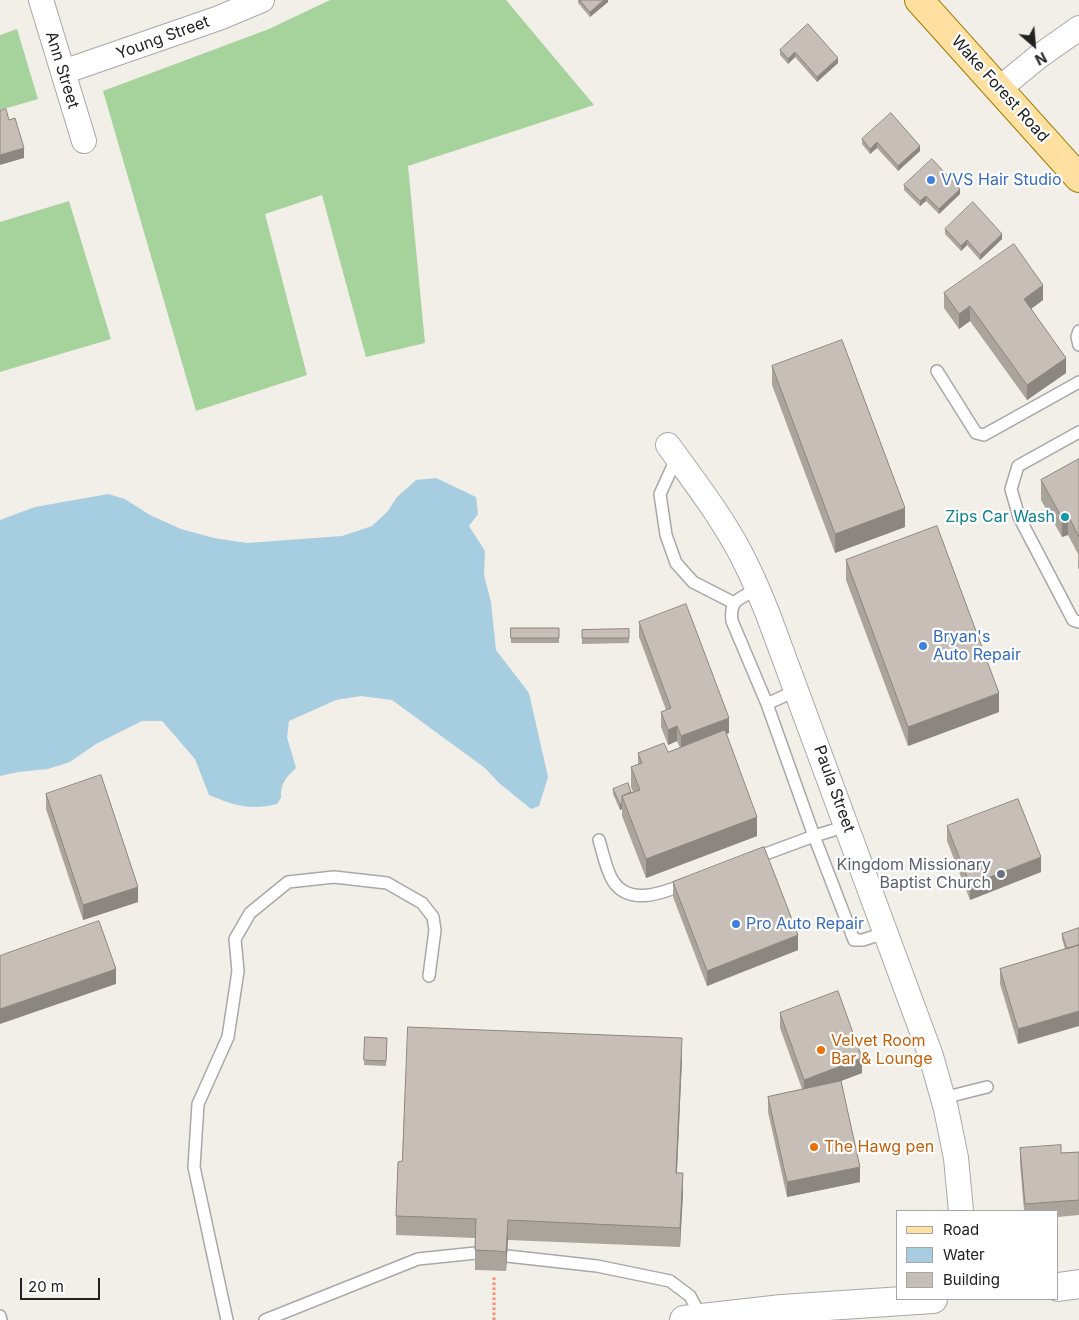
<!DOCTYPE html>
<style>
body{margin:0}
#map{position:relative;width:1079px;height:1320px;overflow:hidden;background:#f2efe8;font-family:Inter,sans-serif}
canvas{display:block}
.legend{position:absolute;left:896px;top:1210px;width:162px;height:90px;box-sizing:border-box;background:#fff;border:1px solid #a6a6a6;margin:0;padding:6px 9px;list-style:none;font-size:15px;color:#212121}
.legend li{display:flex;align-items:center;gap:10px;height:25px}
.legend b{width:25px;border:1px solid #a6a6a6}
.north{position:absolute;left:1009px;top:20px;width:50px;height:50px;-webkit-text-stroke:4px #fff;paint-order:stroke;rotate:153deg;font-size:14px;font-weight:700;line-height:20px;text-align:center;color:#212121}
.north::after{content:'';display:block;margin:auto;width:18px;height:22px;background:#212121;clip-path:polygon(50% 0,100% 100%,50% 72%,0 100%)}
.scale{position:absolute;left:20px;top:1278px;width:80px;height:22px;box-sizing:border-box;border:2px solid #212121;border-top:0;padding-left:6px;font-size:15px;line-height:18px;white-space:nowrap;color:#212121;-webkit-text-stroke:4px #fff;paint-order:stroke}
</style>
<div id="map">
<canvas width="1079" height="1320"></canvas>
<ul class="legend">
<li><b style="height:6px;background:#ffe0a0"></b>Road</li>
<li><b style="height:14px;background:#a7cde0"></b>Water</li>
<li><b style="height:14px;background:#c7bfb7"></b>Building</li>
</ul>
<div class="north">N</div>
<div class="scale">20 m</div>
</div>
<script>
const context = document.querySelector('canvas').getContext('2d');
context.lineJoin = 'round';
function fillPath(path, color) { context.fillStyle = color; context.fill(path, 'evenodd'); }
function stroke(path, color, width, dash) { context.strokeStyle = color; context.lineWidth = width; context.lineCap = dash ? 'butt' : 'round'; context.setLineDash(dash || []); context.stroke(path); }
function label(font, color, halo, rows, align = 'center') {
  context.font = font + ' Inter,sans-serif'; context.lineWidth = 4.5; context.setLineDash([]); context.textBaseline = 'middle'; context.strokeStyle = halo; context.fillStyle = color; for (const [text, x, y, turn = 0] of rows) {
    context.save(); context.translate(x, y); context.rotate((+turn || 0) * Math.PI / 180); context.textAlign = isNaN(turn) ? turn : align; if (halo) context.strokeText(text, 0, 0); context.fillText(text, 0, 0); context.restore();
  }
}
const forest = new Path2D(`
 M330,0H506L594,105L408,166L425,343L366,357L322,195L265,214L307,375L196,411L103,91L269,29Z
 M17,29L38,99L0,110V35Z
 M69,201L111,339L0,372V222Z`);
const water = new Path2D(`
 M436,478L476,497L478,514L469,526L485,551L484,575L491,602L496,650L529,693L548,777L539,806L531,809L499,783L485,768L392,700L361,696L336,700L289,721L287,737L296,768C286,777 280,784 281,798L277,804C251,811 233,805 209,795L195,759L162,721H142L96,744L70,762L48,769L18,772L0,776V520L35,507L108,494L125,499L150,515L181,529L214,538L247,543L342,536L372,526L388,511L397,497L416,480Z`);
const path = new Path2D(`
 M494,1320V1276`);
const service = new Path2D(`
 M1079,331L1077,337L1079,345
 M937,371L976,433L984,435L1079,382
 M1079,432L1018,466L1011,489L1019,517L1073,620L1079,622
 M677,457L660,494L666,535L676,563L693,582L734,603
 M758,589C741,598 729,599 732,621L767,704L814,836L847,826
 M767,704L797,690
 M599,840C603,853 606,870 613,881C630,907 664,892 686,884
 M752,859L814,836L854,940H863L887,932
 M943,1098L987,1087
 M507,1256L597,1266L670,1281L690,1296L701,1317
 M0,1316L1,1320
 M227,1320L194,1167L198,1104L228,1037L238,971L235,939L250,913L288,882L334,877L387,883L422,903L433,917L435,930L429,976
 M265,1320L418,1259L476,1253`);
const minor = new Path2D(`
 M41,0L84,141
 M63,72L219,18L262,0
 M999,89L1038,57L1079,28
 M668,445C694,481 721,516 741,554C755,581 766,608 776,636L931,1056L946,1109L956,1158L961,1211`);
const tertiary = new Path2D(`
 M1058,1287L1079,1284
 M684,1320L782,1309L933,1299`);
const primary = new Path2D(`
 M919,0L1079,178`);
const wall = new Path2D(`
 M578,0H608V2L590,17L578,3Z
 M808,24L838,63L817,82L795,57L788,64L780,55V50Z
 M862,139L920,151L898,171L877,148L870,154L862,144Z
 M904,185L960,194L939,214L926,201L920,206L904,190Z
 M945,229L1002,239L980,260L967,245L961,251L945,234Z
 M944,293L1043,300L1031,309L1066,373L1027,400L970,321L959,329L944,308Z
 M772,366L905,527L835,553L772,385Z
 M1079,459V570L1078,568V554L1068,535L1062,537L1041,500V480Z
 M846,560L999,712L908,746L846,580Z
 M639,622L729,733L726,734L757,836L646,878L622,816V809L620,810L613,794V789L633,792L631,787V767L638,764V753L668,752L680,748L677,741L668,745L661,727V712L666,710L639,637Z
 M511,628H559V643H511Z
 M629,629V643L582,644V630Z
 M46,794L138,902L83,920L46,809Z
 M947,826L1041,872L970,900L947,841Z
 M673,882L798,950L707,986L673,897Z
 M1079,928L1018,1044L1000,984V969L1065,949L1062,939V934Z
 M780,1013L862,1073L841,1081L860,1182L787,1197L768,1112V1097L802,1089L780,1028Z
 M365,1037L387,1038L386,1066L364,1065Z
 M682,1058L677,1173L683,1193L680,1247L508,1240L506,1271L475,1270V1238L396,1235V1216Z
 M1020,1148L1061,1153L1079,1152V1215L1058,1217V1211H1024L1020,1163Z`);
const shadedWall = new Path2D(`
 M604,0H608V2L590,17V12Z
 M795,52V57L788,64V59Z
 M838,58V63L817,82V77Z
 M877,142V148L870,154V149Z
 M920,146V151L898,171V166Z
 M24,148V158L0,165V155Z
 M960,189V194L939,214V209Z
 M926,196V201L920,206V201Z
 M1002,234V239L980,260V255Z
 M967,240V245L961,251V246Z
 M1043,285V300L1024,314V299Z
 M970,306V321L959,329V314Z
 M1066,358V373L1027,400V385Z
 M905,508V527L835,553V534Z
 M1068,515V535L1062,537V518Z
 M999,693V712L908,746V727Z
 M729,718V733L681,751V736Z
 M677,726V741L668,745V730Z
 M620,804H622V809L620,810Z
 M757,817V836L646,878V859Z
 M1041,857V872L970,900V885Z
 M138,887V902L83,920V905Z
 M798,935V950L707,986V971Z
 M116,969V984L0,1024V1009Z
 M1079,1011V1026L1018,1044V1029Z
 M682,1038V1058L676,1192V1173Z
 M862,1058V1073L804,1095V1080Z
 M860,1167V1182L787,1197V1182Z
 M683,1173V1193L680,1247V1228Z
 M508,1220V1240L506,1271V1252Z`);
const building = new Path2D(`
 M580,0H604L590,12Z
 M808,24L838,58L817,77L795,52L788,59L780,50Z
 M6,109L9,120L15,118L24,148L0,155V111Z
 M891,113L920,146L898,166L877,142L870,149L862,139Z
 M932,159L960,189L939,209L926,196L920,201L904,185Z
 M973,202L1002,234L980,255L967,240L961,246L945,229Z
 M1014,244L1043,285L1024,299L1066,358L1027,385L970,306L959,314L944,293Z
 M842,340L905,508L835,534L772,366Z
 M1079,459V537L1068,515L1062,518L1041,480Z
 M937,526L999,693L908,727L846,560Z
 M686,604L729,718L681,736L677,726L668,730L661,712L671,708L639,622Z
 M511,628H559V638H511Z
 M629,629V638H582V630Z
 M725,730L757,817L646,859L622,796L640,790L631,767L642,763L638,753L664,743L668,752Z
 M101,775L138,887L83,905L46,794Z
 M628,783L631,792L622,796V804H620L613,789Z
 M1018,799L1041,857L970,885L947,826Z
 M764,847L798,935L707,971L673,882Z
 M99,921L116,969L0,1009V956Z
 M1079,928V945L1067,949L1062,934Z
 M1079,945V1011L1018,1029L1000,969Z
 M838,991L862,1058L804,1080L780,1013Z
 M408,1027L682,1038L676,1173H683L680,1228L508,1220L506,1252L496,1251L475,1250L476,1219L396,1216L398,1162L402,1161Z
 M365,1037L387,1038L386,1061L364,1060Z
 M841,1081L860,1167L787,1182L768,1097Z
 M1061,1145V1153L1079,1152V1200L1025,1204L1020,1148Z`);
const markers = [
 [931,180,5,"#3f7fe0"],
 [1065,517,5,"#0f9aa8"],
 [923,646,5,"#3f7fe0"],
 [1001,874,5,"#6b7280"],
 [736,924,5,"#3f7fe0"],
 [821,1050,5,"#e8710a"],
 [814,1147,5,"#e8710a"]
];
const streetNames = [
 ["Young Street",163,38,-20],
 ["Ann Street",62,70,73],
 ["Wake Forest Road",1000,89,48],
 ["Paula Street",834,789,70]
];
const shopNames = [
 ["VVS Hair Studio",941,180],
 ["Bryan's",933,637],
 ["Auto Repair",933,655],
 ["Pro Auto Repair",746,924]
];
const cultureNames = [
 ["Zips Car Wash",1055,517]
];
const worshipNames = [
 ["Kingdom Missionary",991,865],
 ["Baptist Church",991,883]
];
const foodNames = [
 ["Velvet Room",831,1041],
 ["Bar & Lounge",831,1059],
 ["The Hawg pen",824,1147]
];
fillPath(forest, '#a6d29b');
fillPath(water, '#a7cde0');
stroke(service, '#a8a8a8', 14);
stroke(minor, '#a8a8a8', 26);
stroke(tertiary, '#a8a8a8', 30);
stroke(primary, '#9f7b00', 30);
stroke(path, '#fe8b6d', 3, [2.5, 2.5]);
stroke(service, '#fff', 11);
stroke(minor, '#fff', 24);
stroke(tertiary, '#fff', 28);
stroke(primary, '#ffe0a0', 28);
fillPath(wall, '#aba49d');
fillPath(shadedWall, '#8b8680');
fillPath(building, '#c7bfb7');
stroke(building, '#8b8680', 1);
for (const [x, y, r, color] of markers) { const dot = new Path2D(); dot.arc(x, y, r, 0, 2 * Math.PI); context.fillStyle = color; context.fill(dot); stroke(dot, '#fff', 2); }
label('16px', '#212121', '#fff', streetNames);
label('16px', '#366cbe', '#fff', shopNames, 'left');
label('16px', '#0d838f', '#fff', cultureNames, 'right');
label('16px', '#5b616d', '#fff', worshipNames, 'right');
label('16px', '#c56008', '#fff', foodNames, 'left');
</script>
